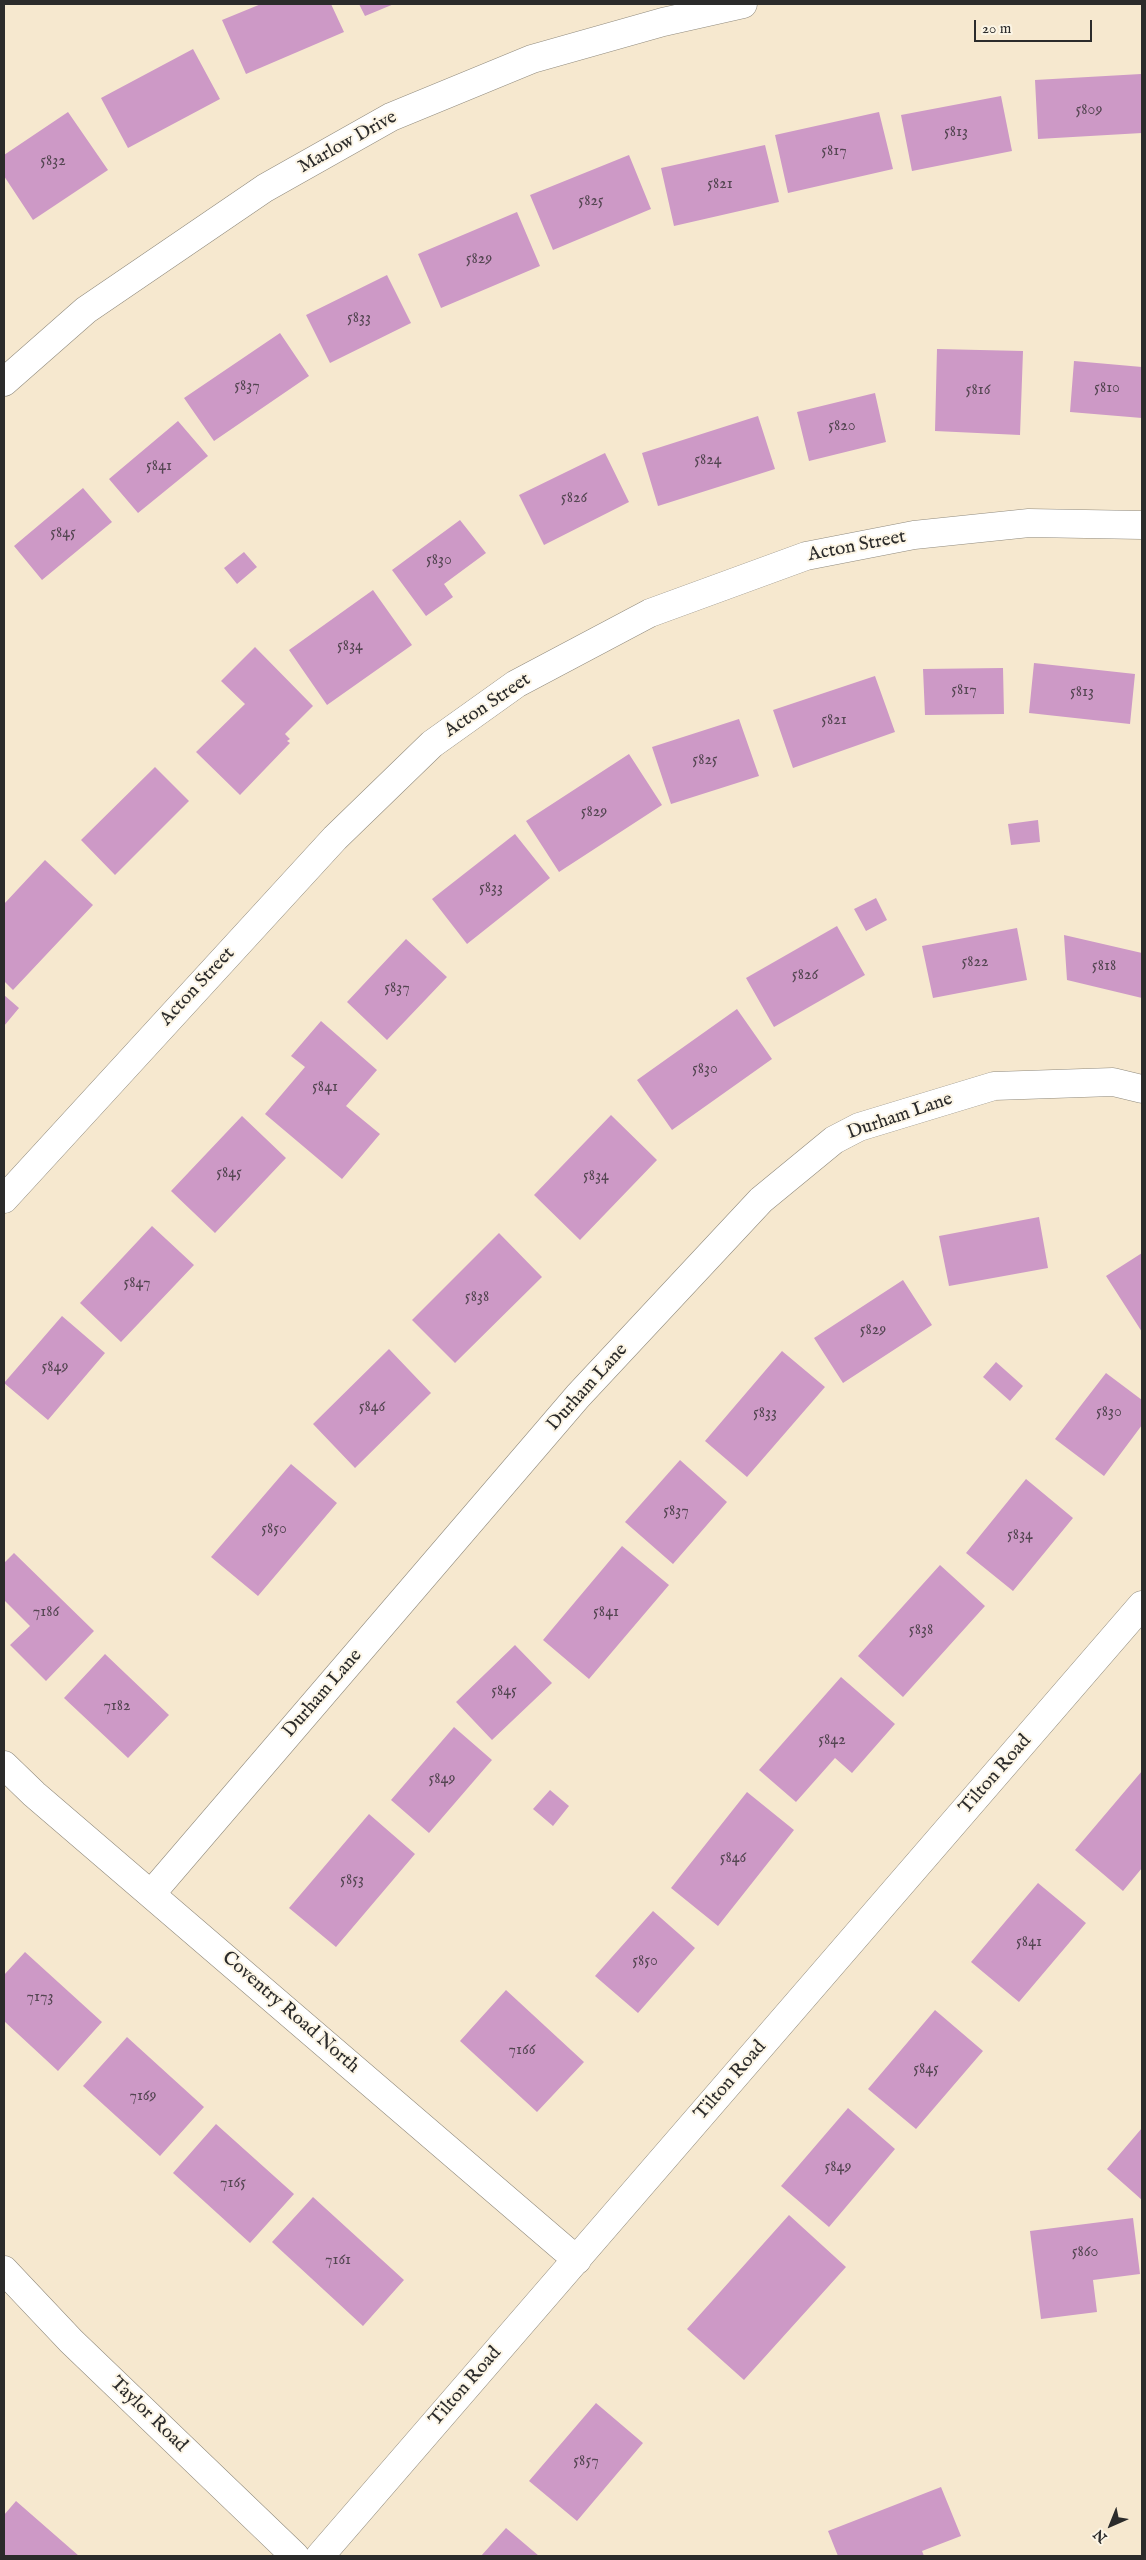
<!DOCTYPE html>
<style>
body{margin:0}
#map{position:relative;width:1146px;height:2560px;overflow:hidden;background:#f6e8cf;font-family:"IM FELL English",serif}
canvas{display:block}
.frame{position:absolute;inset:0;border:5px solid #2b2b2b;pointer-events:none}
.north{position:absolute;left:1086px;top:2500px;width:50px;height:50px;-webkit-text-stroke:4px #fcf5e5;paint-order:stroke;rotate:224deg;font-size:14px;font-weight:700;line-height:20px;text-align:center;color:#2b2b2b}
.north::after{content:'';display:block;margin:auto;width:18px;height:22px;background:#2b2b2b;clip-path:polygon(50% 0,100% 100%,50% 72%,0 100%)}
.scale{position:absolute;left:974px;top:20px;width:118px;height:22px;box-sizing:border-box;border:2px solid #2b2b2b;border-top:0;padding-left:6px;font-size:15px;line-height:18px;white-space:nowrap;color:#2b2b2b;-webkit-text-stroke:4px #fcf5e5;paint-order:stroke}
</style>
<div id="map">
<canvas width="1146" height="2560"></canvas>
<div class="frame"></div>
<div class="north">N</div>
<div class="scale">20 m</div>
</div>
<script>
const context = document.querySelector('canvas').getContext('2d');
context.lineJoin = 'round';
function fillPath(path, color) { context.fillStyle = color; context.fill(path, 'evenodd'); }
function stroke(path, color, width, dash) { context.strokeStyle = color; context.lineWidth = width; context.lineCap = dash ? 'butt' : 'round'; context.setLineDash(dash || []); context.stroke(path); }
function label(font, color, halo, rows, align = 'center') {
  context.font = font + ' "IM FELL English",serif'; context.lineWidth = 4; context.setLineDash([]); context.textBaseline = 'middle'; context.strokeStyle = halo; context.fillStyle = color; for (const [text, x, y, turn = 0] of rows) {
    context.save(); context.translate(x, y); context.rotate((+turn || 0) * Math.PI / 180); context.textAlign = isNaN(turn) ? turn : align; if (halo) context.strokeText(text, 0, 0); context.fillText(text, 0, 0); context.restore();
  }
}
const building = new Path2D(`
 M261,4H331L344,32L246,74L222,20Z
 M359,4H394L365,16Z
 M193,49L220,99L128,148L101,98Z
 M1141,74L1142,133L1038,139L1035,80Z
 M1001,96L1012,151L912,171L901,115Z
 M68,112L108,170L33,220L4,176V155Z
 M879,112L893,169L788,193L775,135Z
 M765,145L779,202L674,226L661,168Z
 M629,155L651,209L553,250L530,195Z
 M517,212L540,266L441,308L418,254Z
 M387,275L411,323L330,363L306,315Z
 M280,333L309,376L214,441L184,398Z
 M937,349L1023,351L1020,435L935,431Z
 M1074,361L1142,367V418L1070,412Z
 M875,393L886,442L809,461L797,412Z
 M758,416L775,469L658,506L642,453Z
 M178,421L208,456L138,513L109,479Z
 M605,453L629,502L544,545L519,495Z
 M83,488L112,522L42,580L14,546Z
 M460,520L486,553L444,584L453,597L426,616L392,570Z
 M244,552L257,567L237,584L224,568Z
 M373,590L412,645L327,705L289,650Z
 M255,647L313,706L285,734L290,739L287,741L290,743L240,795L196,752L245,704L221,681Z
 M1034,663L1135,674L1130,724L1029,713Z
 M1003,668L1004,714L925,715L923,669Z
 M875,676L895,732L793,768L773,710Z
 M739,719L759,776L671,804L652,747Z
 M629,754L662,805L559,872L526,821Z
 M155,767L189,801L115,875L81,840Z
 M1038,820L1040,842L1011,845L1008,824Z
 M515,834L550,878L467,944L432,899Z
 M45,860L93,905L13,990L4,981V904Z
 M876,898L887,920L866,931L854,909Z
 M837,926L865,975L774,1027L746,978Z
 M1017,928L1027,980L933,998L922,946Z
 M1064,935L1142,953V998L1067,980Z
 M406,939L447,977L387,1040L347,1002Z
 M4,995L19,1008L4,1026Z
 M737,1009L772,1059L672,1130L637,1080Z
 M321,1021L377,1070L346,1106L380,1134L342,1179L265,1114L305,1067L291,1056Z
 M611,1115L657,1160L580,1240L534,1195Z
 M242,1116L286,1158L215,1233L171,1191Z
 M1039,1217L1048,1268L949,1286L939,1236Z
 M152,1226L194,1265L121,1342L80,1303Z
 M499,1233L542,1277L455,1363L412,1320Z
 M1142,1253V1332L1106,1276Z
 M903,1280L932,1325L843,1383L814,1338Z
 M62,1316L105,1353L48,1420L4,1383Z
 M389,1349L431,1393L355,1468L313,1424Z
 M782,1351L825,1387L747,1477L705,1441Z
 M996,1362L1023,1386L1010,1401L983,1377Z
 M1106,1373L1142,1400V1425L1104,1476L1055,1439Z
 M680,1460L727,1502L673,1564L625,1522Z
 M291,1464L337,1503L258,1596L211,1557Z
 M1026,1479L1073,1518L1013,1591L966,1553Z
 M622,1546L669,1585L589,1679L543,1640Z
 M14,1553L94,1631L46,1681L10,1645L30,1626L4,1600V1563Z
 M940,1565L985,1606L903,1697L858,1656Z
 M515,1645L552,1683L492,1740L456,1702Z
 M105,1654L169,1715L128,1758L64,1698Z
 M841,1677L895,1724L852,1773L835,1758L796,1802L759,1770Z
 M454,1727L492,1760L429,1833L391,1800Z
 M1142,1771V1868L1123,1891L1075,1850Z
 M550,1790L569,1806L553,1826L533,1809Z
 M747,1792L794,1830L718,1926L671,1888Z
 M369,1814L415,1854L336,1947L289,1908Z
 M1038,1883L1086,1923L1019,2002L971,1962Z
 M653,1911L695,1948L638,2013L595,1976Z
 M25,1952L102,2022L58,2071L4,2021V1975Z
 M506,1990L584,2062L537,2112L460,2041Z
 M935,2010L983,2051L916,2129L868,2089Z
 M127,2037L204,2107L160,2156L83,2086Z
 M848,2108L895,2149L829,2227L781,2186Z
 M216,2124L294,2194L250,2243L173,2173Z
 M1142,2128V2200L1107,2169Z
 M313,2197L404,2280L363,2326L272,2242Z
 M789,2215L846,2267L744,2380L687,2329Z
 M1133,2218L1140,2274L1093,2280L1097,2312L1041,2319L1030,2231Z
 M596,2403L643,2443L577,2521L529,2481Z
 M941,2487L961,2536L922,2551L924,2556H838L828,2531Z
 M16,2501L79,2556H4V2515Z
 M506,2528L539,2556H481Z`);
const minor = new Path2D(`
 M4,382L86,310L265,188L391,117L532,59L663,22L743,4
 M4,1199L335,838L432,744L516,684L650,613L806,556L914,535L1029,523L1142,525
 M4,1765L34,1794L577,2260
 M151,1894L578,1396L761,1200L834,1140L859,1127L994,1086L1113,1082L1142,1089
 M4,2270L71,2341L295,2556
 M320,2556L1142,1605`);
const numberNames = [
 ["5809",1089,111],
 ["5813",956,133],
 ["5817",834,152],
 ["5832",53,162],
 ["5821",720,185],
 ["5825",591,202],
 ["5829",479,260],
 ["5833",359,319],
 ["5837",247,387],
 ["5810",1107,389],
 ["5816",978,391],
 ["5820",842,427],
 ["5824",708,461],
 ["5841",159,467],
 ["5826",574,499],
 ["5845",63,534],
 ["5830",439,561],
 ["5834",350,647],
 ["5817",964,691],
 ["5813",1082,693],
 ["5821",834,721],
 ["5825",705,761],
 ["5829",594,813],
 ["5833",491,889],
 ["5822",975,963],
 ["5818",1104,967],
 ["5826",805,976],
 ["5837",397,989],
 ["5830",705,1070],
 ["5841",325,1088],
 ["5845",229,1174],
 ["5834",596,1177],
 ["5847",137,1284],
 ["5838",477,1298],
 ["5829",873,1331],
 ["5849",55,1368],
 ["5846",372,1408],
 ["5830",1109,1413],
 ["5833",765,1414],
 ["5837",676,1512],
 ["5850",274,1530],
 ["5834",1020,1536],
 ["7186",46,1613],
 ["5841",606,1613],
 ["5838",921,1631],
 ["5845",504,1692],
 ["7182",117,1707],
 ["5842",832,1741],
 ["5849",442,1780],
 ["5846",733,1859],
 ["5853",352,1881],
 ["5841",1029,1943],
 ["5850",645,1962],
 ["7173",40,1998],
 ["7166",522,2051],
 ["5845",926,2070],
 ["7169",143,2097],
 ["5849",838,2168],
 ["7165",233,2184],
 ["5860",1085,2253],
 ["7161",338,2261],
 ["5857",586,2462]
];
const streetNames = [
 ["Marlow Drive",348,143,-29],
 ["Acton Street",857,547,-11],
 ["Acton Street",488,706,-34],
 ["Acton Street",198,987,-47],
 ["Durham Lane",900,1117,-19],
 ["Durham Lane",588,1388,-48],
 ["Durham Lane",323,1694,-49],
 ["Tilton Road",996,1775,-49],
 ["Coventry Road North",290,2013,41],
 ["Tilton Road",731,2081,-49],
 ["Tilton Road",466,2387,-49],
 ["Taylor Road",148,2415,44]
];
fillPath(building, '#cd99c6');
stroke(minor, '#908a7d', 29);
stroke(minor, '#fff', 28);
label('16px', '#544652', null, numberNames);
label('19px', '#2b2b2b', '#fcf5e5', streetNames);
</script>
